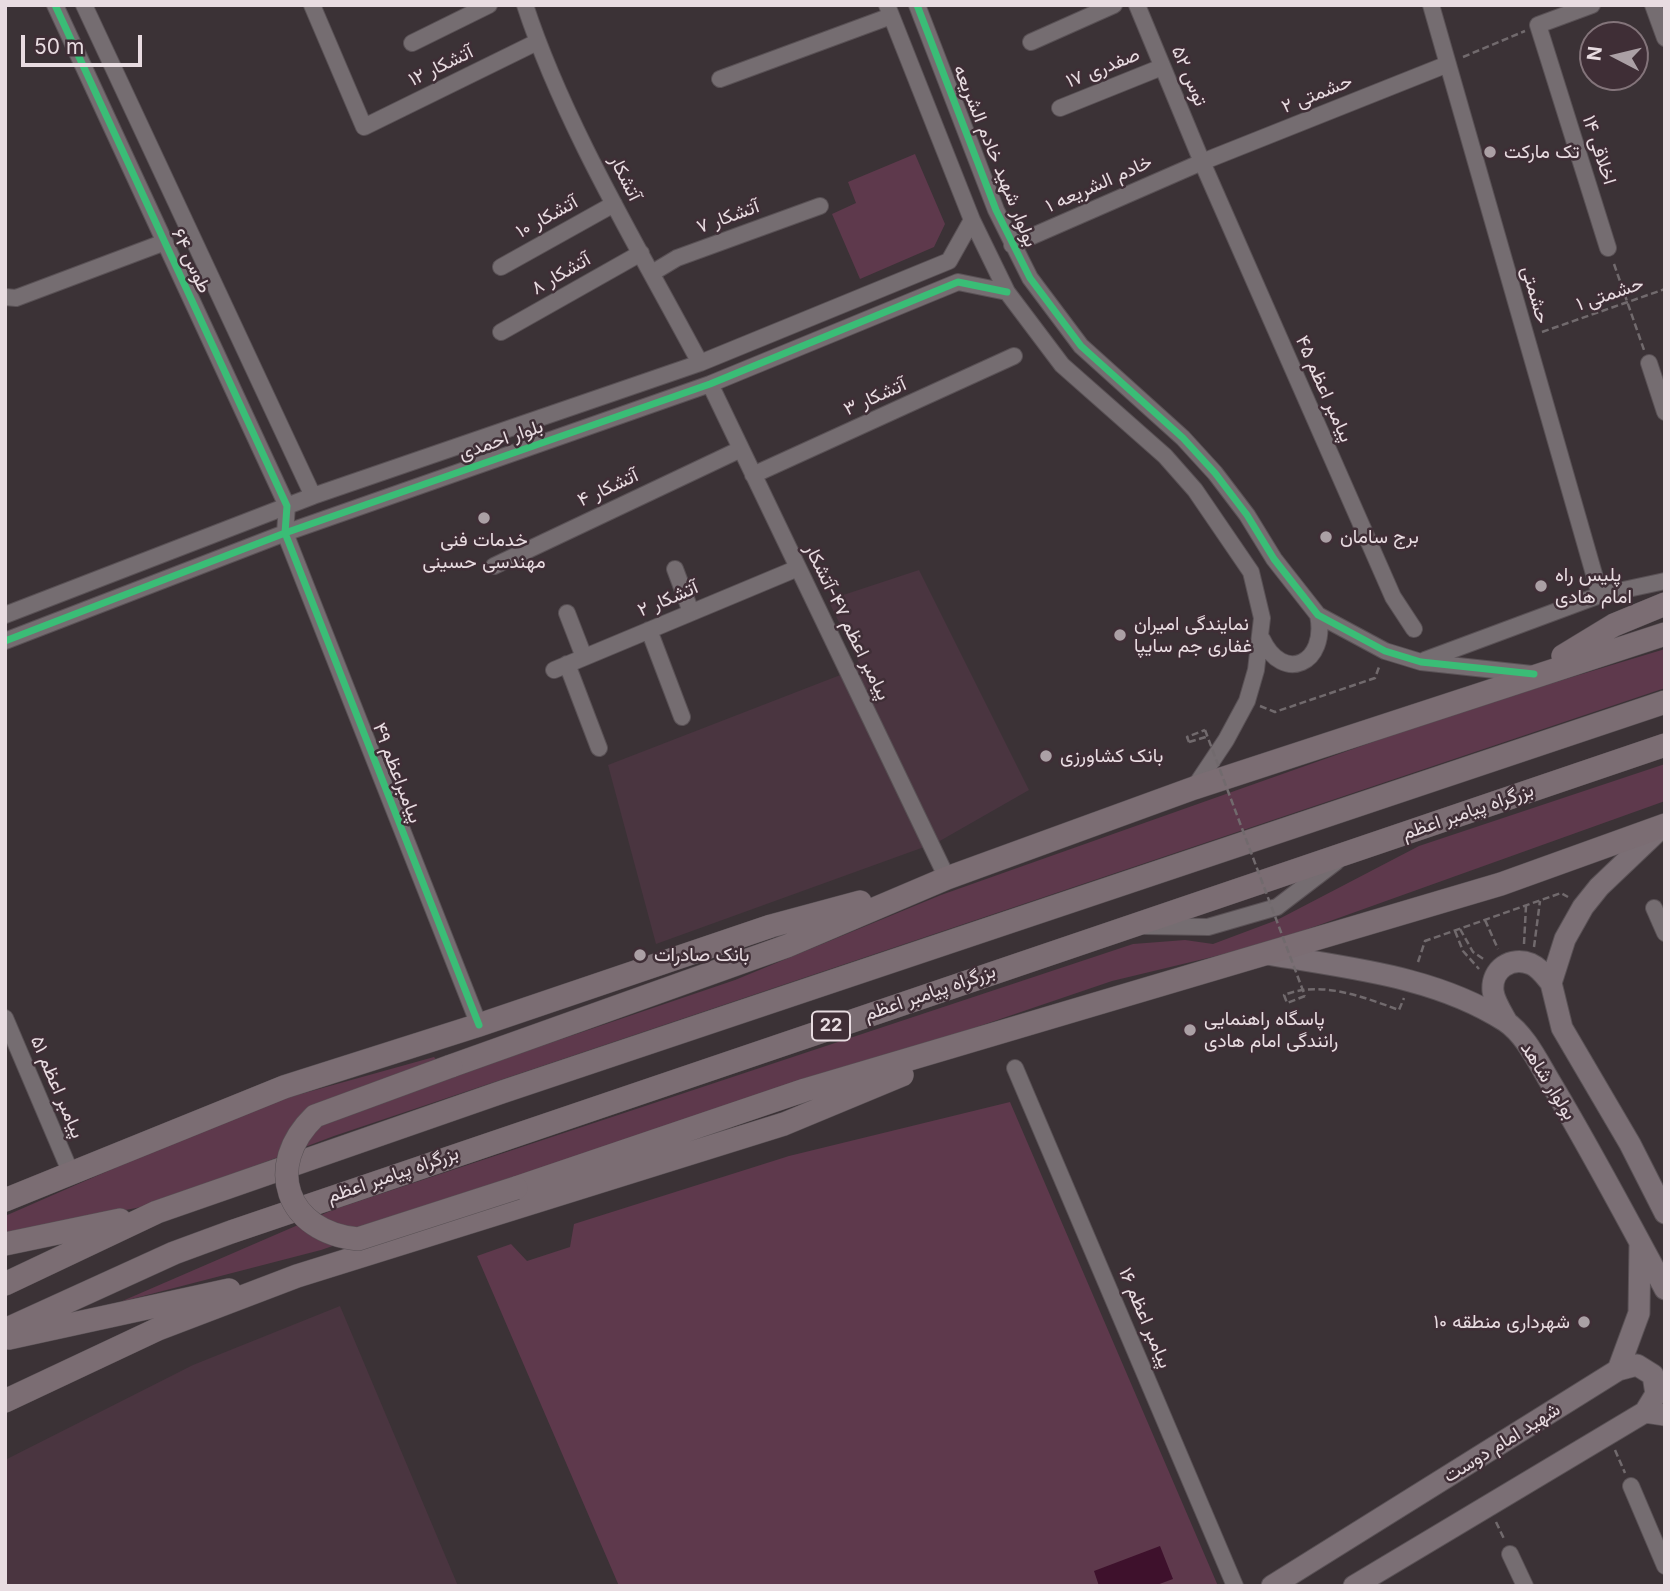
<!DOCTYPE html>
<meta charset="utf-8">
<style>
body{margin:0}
#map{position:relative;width:1670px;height:1591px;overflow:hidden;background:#3b3236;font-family:Inter,sans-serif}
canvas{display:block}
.frame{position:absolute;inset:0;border:7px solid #e8dce1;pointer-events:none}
.north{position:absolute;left:1579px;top:21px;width:70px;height:70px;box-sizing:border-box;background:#3f2e36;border:2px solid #83747a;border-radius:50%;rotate:277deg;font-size:19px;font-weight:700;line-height:28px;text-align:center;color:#e8dce1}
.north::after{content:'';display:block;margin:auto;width:24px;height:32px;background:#aba0a5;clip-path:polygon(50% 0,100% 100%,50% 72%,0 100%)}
.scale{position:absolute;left:21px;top:35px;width:121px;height:32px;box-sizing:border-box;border:4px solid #e8dce1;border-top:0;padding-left:9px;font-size:21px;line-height:24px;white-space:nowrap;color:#e8dce1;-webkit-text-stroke:5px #3f2e36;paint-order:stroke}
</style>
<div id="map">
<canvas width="1670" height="1591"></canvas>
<div class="frame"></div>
<div class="north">N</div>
<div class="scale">50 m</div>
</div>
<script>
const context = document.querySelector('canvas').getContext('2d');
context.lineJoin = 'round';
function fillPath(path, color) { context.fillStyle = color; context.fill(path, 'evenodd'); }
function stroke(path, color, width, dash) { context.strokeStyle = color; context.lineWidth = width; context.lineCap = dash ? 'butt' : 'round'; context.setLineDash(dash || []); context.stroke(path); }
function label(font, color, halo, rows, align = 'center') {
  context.font = font + ' Inter,Vazirmatn,sans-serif'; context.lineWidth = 5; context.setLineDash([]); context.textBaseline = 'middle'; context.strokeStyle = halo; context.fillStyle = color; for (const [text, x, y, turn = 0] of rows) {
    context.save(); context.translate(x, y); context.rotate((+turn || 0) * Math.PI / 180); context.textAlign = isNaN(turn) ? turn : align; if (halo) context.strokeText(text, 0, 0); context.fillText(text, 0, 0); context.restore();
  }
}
const built = new Path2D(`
 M919,570L1029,790L938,842L656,944L608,765L861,667L828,600Z
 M340,1306L458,1586H5V1460L193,1365Z`);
const green = new Path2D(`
 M915,154L945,224L934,247L860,279L832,214L856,203L848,182Z
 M1665,649V688L334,1136L151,1205L5,1234V1216L254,1107L434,1057L450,1077L735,980L941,895L1463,710Z
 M1665,764V801L1266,944L1112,981L321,1250L120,1302L335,1209L1133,944L1185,940L1213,944L1277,920L1419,846Z
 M1010,1102L1218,1586H619L477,1256L511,1244L527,1261L570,1247L574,1224L789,1156Z`);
const water = new Path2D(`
 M1160,1546L1173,1579L1154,1586H1099L1094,1571Z`);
const path = new Path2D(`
 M1463,57L1525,31
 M1614,264L1644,350
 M1542,332L1665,289
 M1260,706L1275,712L1375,678L1379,667
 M1189,742L1209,736
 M1189,742L1187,737L1205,730
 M1485,920L1498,949
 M1460,929L1473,952L1485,960
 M1455,931L1463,951L1479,969
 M1524,944L1526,906
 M1534,947L1540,901
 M1418,962L1425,941L1561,893L1568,897
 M1305,996L1287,1003L1284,995C1321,980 1363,997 1399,1010L1404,998
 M1615,1450L1625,1473
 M1496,1522L1505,1541`);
const minor = new Path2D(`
 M55,5L287,506L285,533L479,1025
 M84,5L313,496
 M312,5L364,127L537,42
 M525,5C565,127 640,250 700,363
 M887,5L972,220L1007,292L1062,365L1165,456L1195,490L1251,572L1262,618L1256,670L1247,701L1226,740L1194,788
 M917,5L996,210L1030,278L1081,346L1183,438L1215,473L1247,515L1274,559L1318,615L1385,651L1421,662L1532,674
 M1137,5L1202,162L1393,597L1414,629
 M1431,5L1600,595
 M1592,5L1538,25L1608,248
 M1653,5L1665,38
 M1031,42L1114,5
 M412,43L489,5
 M720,79L891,16
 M1060,108L1162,67
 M1012,245L1202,162L1448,64
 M501,267L614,204
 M652,273L677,258L820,206
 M5,297L16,298L165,242
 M501,332L641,253
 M1649,363L1665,412
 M710,384L947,878
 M753,475L1014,356
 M494,566L741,449
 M675,569L691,612
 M567,613L584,657
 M5,615L313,496L700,363L949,261L972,220
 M649,630L682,717
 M1262,639C1283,684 1328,664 1318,615
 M5,641L285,533L710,384L958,282L1007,292
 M1425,660L1600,595L1665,581
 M567,664L599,748
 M554,670L798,568
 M1654,908L1665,933
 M1145,926L1208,927L1277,907L1336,862
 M5,1018L70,1171
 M1015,1068L1235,1586
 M1631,1486L1665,1566
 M1510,1554L1525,1586`);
const major = new Path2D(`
 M1663,826L1599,887L1583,907L1565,939L1551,983L1562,1028L1630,1144L1665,1213
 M1267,954C1347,968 1435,976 1505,1021C1526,1035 1539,1064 1552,1085C1592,1152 1628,1220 1665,1289
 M1507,1022C1502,1013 1494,1001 1493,991C1491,969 1511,956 1531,964C1540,968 1545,976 1551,983
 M1618,1370L1637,1365L1653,1375L1656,1394L1645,1412
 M1272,1586L1618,1370L1639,1313L1640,1243
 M1354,1586L1645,1412L1665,1415`);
const highway = new Path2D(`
 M1563,656L1614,625L1665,604
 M451,1066L787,946L947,878L1194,788L1665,634
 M516,1188L805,1090L1501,884L1665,825
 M5,1200L284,1087L479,1025L771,926L860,902
 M5,1244L120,1220
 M5,1284L157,1212L502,1092L1665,702
 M5,1330L174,1253L231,1232L1665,745
 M9,1338L229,1290
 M5,1401L158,1329L297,1276L784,1124L902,1075`);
const pathBridge = new Path2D(`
 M1205,730L1305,996`);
const highwayBridge = new Path2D(`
 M451,1066L315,1116C263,1166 286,1232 358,1239L516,1188`);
const cycleway = new Path2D(`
 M55,5L287,506L285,533L479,1025
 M917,5L996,210L1030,278L1081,346L1183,438L1215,473L1247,515L1274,559L1318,615L1385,651L1421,662L1534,674
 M5,641L285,533L710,384L958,282L1007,292`);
const markers = [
 [1490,152,7,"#aba0a5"],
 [484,518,7,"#aba0a5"],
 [1326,537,7,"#aba0a5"],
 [1541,586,7,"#aba0a5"],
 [1120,635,7,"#aba0a5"],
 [1046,756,7,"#aba0a5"],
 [640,955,7,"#aba0a5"],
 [1190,1030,7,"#aba0a5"],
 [1584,1322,7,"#aba0a5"]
];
const shields = [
 [831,1026,38]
];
const shieldNames = [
 ["22",831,1026]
];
const streetNames = [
 ["آتشکار ۱۲",441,66,-26],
 ["صفدری ۱۷",1103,68,-22],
 ["توس ۵۲",1189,76,67],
 ["حشمتی ۲",1317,94,-22],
 ["اخلاقی ۱۴",1599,150,72],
 ["بولوار شهید خادم الشریعه",995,156,68],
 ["آتشکار",625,178,64],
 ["خادم الشریعه ۱",1099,184,-24],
 ["آتشکار ۱۰",547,217,-29],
 ["آتشکار ۷",728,217,-20],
 ["طوس ۶۴",191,261,65],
 ["آتشکار ۸",561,274,-30],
 ["حشمتی ۱",1610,294,-19],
 ["حشمتی",1535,295,74],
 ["پیامبر اعظم ۴۵",1324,389,66],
 ["آتشکار ۳",875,397,-24],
 ["بلوار احمدی",501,440,-19],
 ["آتشکار ۴",608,488,-25],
 ["آتشکار ۲",668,599,-23],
 ["پیامبر اعظم ۴۷-آتشکار",847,622,64],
 ["پیامبراعظم ۴۹",397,773,69],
 ["بزرگراه پیامبر اعظم",1468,812,-19],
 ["بزرگراه پیامبر اعظم",930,993,-19],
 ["بولوار شاهد",1548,1081,58],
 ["پیامبر اعظم ۵۱",57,1087,67],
 ["بزرگراه پیامبر اعظم",393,1175,-19],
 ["پیامبر اعظم ۱۶",1145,1318,67],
 ["شهید امام دوست",1502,1443,-32]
];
const poiNames = [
 ["تک مارکت",1504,152],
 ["برج سامان",1340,537],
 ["خدمات فنی",484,540,"center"],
 ["مهندسی حسینی",484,562,"center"],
 ["پلیس راه",1555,575],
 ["امام هادی",1555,597],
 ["نمایندگی امیران",1134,624],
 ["غفاری جم سایپا",1134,646],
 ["بانک کشاورزی",1060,756],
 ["بانک صادرات",654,955],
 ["پاسگاه راهنمایی",1204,1019],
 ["رانندگی امام هادی",1204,1041],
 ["شهرداری منطقه ۱۰",1570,1322,"right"]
];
fillPath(built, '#4a3540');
fillPath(green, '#5e394c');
fillPath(water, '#3e112c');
stroke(minor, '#595155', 18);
stroke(major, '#595155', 23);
stroke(highway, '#595155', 24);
stroke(path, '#716a6d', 2.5, [7, 3.5]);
stroke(minor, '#756d71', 16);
stroke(major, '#7b6f75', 21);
stroke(highway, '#7b6d73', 23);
stroke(highwayBridge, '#595155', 24, []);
stroke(pathBridge, '#716a6d', 2.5, [7, 3.5]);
stroke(highwayBridge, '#7b6d73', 23);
stroke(cycleway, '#3abd76', 7);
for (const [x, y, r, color] of markers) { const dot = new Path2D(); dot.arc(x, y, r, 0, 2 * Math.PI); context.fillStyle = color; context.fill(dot); stroke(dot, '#3f2e36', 2.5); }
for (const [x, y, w] of shields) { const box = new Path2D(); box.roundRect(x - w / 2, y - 14.5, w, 29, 5); context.fillStyle = '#3f2e36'; context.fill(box); stroke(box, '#e8dce1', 2); }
label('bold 18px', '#e8dce1', null, shieldNames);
label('19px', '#e8dce1', '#3f2e36', streetNames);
label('19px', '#e8dce1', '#3f2e36', poiNames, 'left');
</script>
